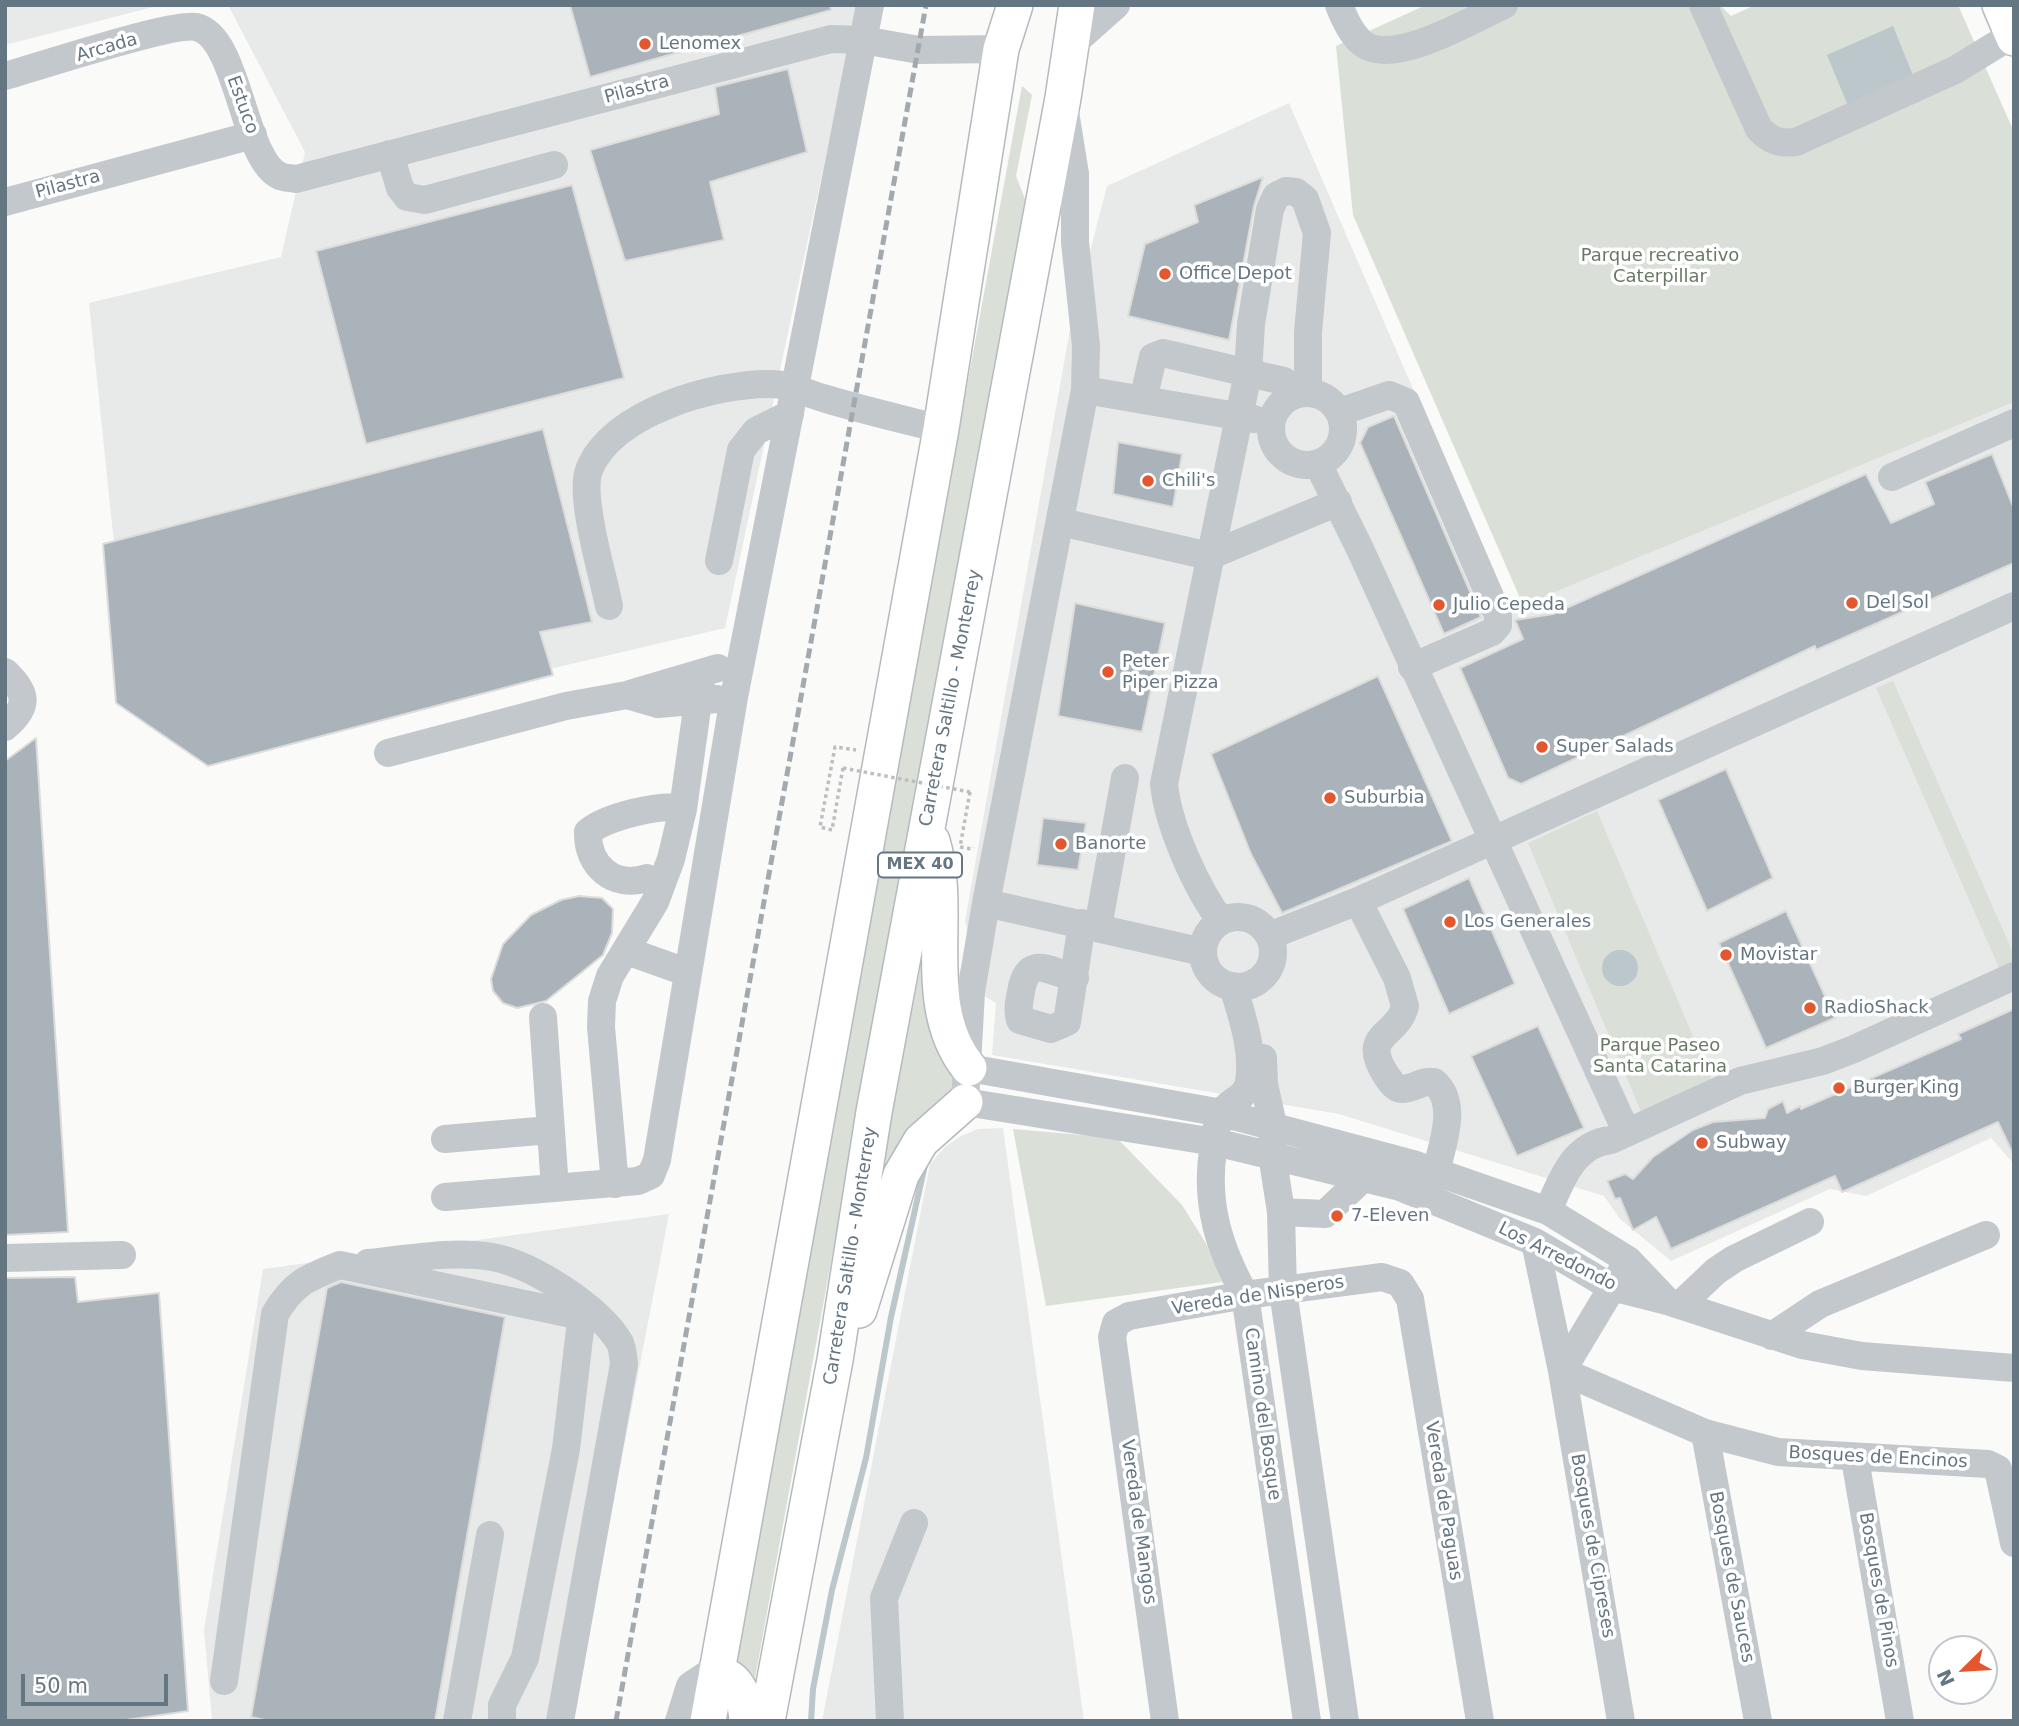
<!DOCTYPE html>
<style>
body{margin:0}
#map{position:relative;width:2019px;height:1726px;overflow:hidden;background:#fafaf8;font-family:"DejaVu Sans",sans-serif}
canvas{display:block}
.frame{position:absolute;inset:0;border:7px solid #657683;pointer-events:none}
.north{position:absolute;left:1928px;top:1635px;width:70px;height:70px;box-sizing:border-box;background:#fff;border:2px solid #c1c8cd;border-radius:50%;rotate:246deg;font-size:19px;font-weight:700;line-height:28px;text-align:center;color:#657683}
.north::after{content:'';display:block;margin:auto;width:24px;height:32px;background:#e4572e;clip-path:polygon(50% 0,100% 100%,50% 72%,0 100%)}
.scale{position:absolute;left:21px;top:1674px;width:147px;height:32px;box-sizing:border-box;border:4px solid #657683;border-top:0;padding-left:9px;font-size:21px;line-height:24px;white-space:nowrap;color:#657683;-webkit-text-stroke:5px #fff;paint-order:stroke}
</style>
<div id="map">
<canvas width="2019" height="1726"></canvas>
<div class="frame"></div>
<div class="north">N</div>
<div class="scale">50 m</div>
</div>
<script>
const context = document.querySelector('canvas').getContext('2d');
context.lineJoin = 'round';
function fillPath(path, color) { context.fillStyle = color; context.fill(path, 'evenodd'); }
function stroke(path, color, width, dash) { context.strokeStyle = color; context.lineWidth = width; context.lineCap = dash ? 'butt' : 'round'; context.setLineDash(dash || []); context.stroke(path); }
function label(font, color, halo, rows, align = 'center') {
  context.font = font + ' "DejaVu Sans",sans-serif'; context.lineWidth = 7; context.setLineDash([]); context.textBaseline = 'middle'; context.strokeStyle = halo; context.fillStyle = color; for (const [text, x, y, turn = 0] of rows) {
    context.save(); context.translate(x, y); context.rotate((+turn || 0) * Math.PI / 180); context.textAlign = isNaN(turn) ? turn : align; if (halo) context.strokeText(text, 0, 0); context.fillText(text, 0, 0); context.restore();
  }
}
const built = new Path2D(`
 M5,5H161L5,45Z
 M228,5H858L725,628L220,746L128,678L89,303L281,257L305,152Z
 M1289,103L1509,610L2014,402V1164L1991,1138L1866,1196L1830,1189L1671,1261L1620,1219L1604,1196L1339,1114L992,1055L996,1003L957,980L970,942L965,921L1070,329L1107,186Z
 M1003,1128L1084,1721H822L930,1164L945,1147L961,1136L978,1129Z
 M669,1214L571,1721H212L204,1630L263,1269Z`);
const green = new Path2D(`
 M1426,5H1720L1731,16L1755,5H1958L2014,132V402L1523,605L1353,215L1336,46Z
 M1022,86L1032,95L1016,176L1025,199L753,1689L733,1663Z
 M1893,681L2014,955V964L2000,970L1876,688Z
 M1597,811L1713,1083L1642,1114L1528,843Z
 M931,912L957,1069L949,1099L859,1281Z
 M1013,1129L1117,1138L1182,1205L1207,1245L1222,1282L1046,1306Z`);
const water = new Path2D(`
 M1893,26L1916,83L1851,113L1827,55Z
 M1602 968a18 18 0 1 1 36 0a18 18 0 1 1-36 0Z`);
const stream = new Path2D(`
 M811,1721L813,1689L832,1590L866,1458L891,1317L925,1165`);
const building = new Path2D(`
 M570,5H830L831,10L590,77Z
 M788,69L807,152L710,182L724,240L625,261L590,150L719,114L715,87Z
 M1263,177L1254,206L1229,340L1128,316L1145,244L1198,222L1194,205Z
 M572,185L624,378L366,444L316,251Z
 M1394,416L1481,617L1444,634L1360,443L1368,427Z
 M543,429L592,622L540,632L553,675L208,766L116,703L103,544Z
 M1118,442L1182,454L1173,507L1113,494Z
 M1992,454L2014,509V563L1816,650L1815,646L1521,784L1508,778L1460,668L1523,639L1515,620L1553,614L1866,474L1891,523L1934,504L1925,482Z
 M1075,603L1165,623L1142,732L1058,716Z
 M1378,676L1452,841L1282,913L1251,854L1211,754Z
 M36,738L68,1232L5,1235V761Z
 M1726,769L1773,878L1707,911L1658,800Z
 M1043,818L1086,823L1078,870L1037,865Z
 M1469,878L1515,984L1449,1014L1403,909Z
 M579,896L602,898L613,909L612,933L603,955L546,1001L517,1008L503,1003L493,991L491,979L503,944L531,915L561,900Z
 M1786,911L1835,1018L1766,1048L1719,943Z
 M2014,1009V1156L1998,1122L1842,1192L1835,1176L1671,1249L1656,1217L1633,1230L1620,1198L1615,1199L1607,1181L1625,1174L1633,1179L1653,1157L1693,1130L1713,1122L1765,1118L1768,1109L1783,1101L1787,1113L1800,1106L1801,1109L1961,1039L1958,1034Z
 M1538,1026L1584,1128L1517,1156L1471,1056Z
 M75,1277L78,1302L159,1293L188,1711L119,1721H5V1278Z
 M341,1282L505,1317L435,1721H269L251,1717L327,1288Z`);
const path = new Path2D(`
 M843,768L832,830L820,827L835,747L856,750
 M970,792L960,847L972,849L973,847`);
const minor = new Path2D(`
 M1339,5C1344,18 1351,34 1362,43C1392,68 1473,19 1504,5
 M1703,5L1759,129C1771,141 1780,144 1796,142L1955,70L2014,34
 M1070,46L1116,5
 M5,76C38,67 172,22 196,27C239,36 243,161 280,176C284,178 291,178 296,179L831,39L863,40L919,50L1001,49
 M1065,112L1075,174V242L1086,346L1085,390L986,903L971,992L965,1102L1215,1142L1400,1187L1535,1242L1611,1287L1667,1301L1802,1345L1862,1356L2014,1368
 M390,154L400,188L407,197L425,200L554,165
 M5,202L253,135
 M1085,390L1254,419
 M1271 429a36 36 0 1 1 72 0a36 36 0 1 1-72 0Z
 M1143,400L1153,357L1163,353L1248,373L1251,324L1270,209L1276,196L1286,191L1296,192L1305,199L1317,233L1308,332V392
 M1340,412L1389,395L1406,402L1498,615V625L1492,632L1412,667
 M1318,464L1360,549L1626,1131
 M1892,477L2014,423
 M1061,522L1209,556L1338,502
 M719,561L741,450L756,431L790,414
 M609,606C603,575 579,497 589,470C611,412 716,383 772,384C788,384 808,394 823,398C862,410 902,419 941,429
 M5,672C27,693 30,706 5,727
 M630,694L718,668
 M388,753L566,706L627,695L658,704L717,699
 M647,878C614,889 587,866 588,832C606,817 661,803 683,809
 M1358,901L1397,978L1405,1006C1398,1037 1359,1033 1386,1075C1390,1081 1395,1089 1402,1089C1414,1089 1422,1080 1434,1082C1459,1103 1442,1145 1436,1172
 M986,903L1203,952
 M1203 952a35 35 0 1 1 70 0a35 35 0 1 1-70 0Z
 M1221,921C1196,888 1168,825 1164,784L1248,373L1284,381L1296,394
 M1098,927L1125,778
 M1269,936L1358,901L2014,606
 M627,951L686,972
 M1075,978C1047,970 1027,954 1021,992C1019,1002 1017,1010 1020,1020L1051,1029L1067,1022L1082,923
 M1233,986C1242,1017 1254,1049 1249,1082C1246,1099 1229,1100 1222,1113C1216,1122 1215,1140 1213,1150C1205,1204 1219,1248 1245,1295L1307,1721
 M543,1017L555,1188
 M1263,1058L1264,1084L1273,1125L1272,1154L1281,1212L1283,1291L1345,1721
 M969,1068L1222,1113L1413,1164L1548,1211L1628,1260L1667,1301
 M445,1139L550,1130
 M615,1184L601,1027L602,1001L610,976L655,902L671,859L683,809L702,673
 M445,1197L638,1181L651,1175L657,1160L734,697L870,5
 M1548,1211C1561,1181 1573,1144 1611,1140L1740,1081L1823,1061L1854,1049L2014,976
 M1281,1212L1325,1214L1363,1178
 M1535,1242L1562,1371L1621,1721
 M5,1258L122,1255
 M368,1263C408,1259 453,1250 492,1257C532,1264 600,1308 620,1343C623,1349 623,1358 624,1364L560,1721
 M1680,1305L1716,1271L1734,1259L1810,1222
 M1772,1336L1820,1304L1986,1235
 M1562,1371L1705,1433L1778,1452L1988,1464L1998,1469L2014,1543
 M1562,1371L1622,1271
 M1705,1433L1758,1721
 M1855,1459L1900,1721
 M224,1681L275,1314C293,1283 307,1278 340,1265L581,1316
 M457,1721L490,1535
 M502,1721V1705L525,1658L566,1449L583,1304
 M679,1721L690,1686L708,1674H717
 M890,1721L884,1598L914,1523
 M1165,1721L1112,1337L1116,1323L1129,1316L1245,1295L1382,1277L1400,1283L1410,1299L1480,1721`);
const major = new Path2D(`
 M2000,5L2014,38
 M932,841C954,915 918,1005 969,1068
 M859,1310L901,1175L921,1141L965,1102
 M717,1674C739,1676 746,1701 747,1721
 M708,1721L941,429L1001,49L1015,5
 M767,1721L835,1360L874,1112L1063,98L1077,5`);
const rail = new Path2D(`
 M616,1721L926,5`);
const pathBridge = new Path2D(`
 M843,768L970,792`);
const markers = [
 [645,44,7,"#e4572e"],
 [1165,274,7,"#e4572e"],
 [1148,481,7,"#e4572e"],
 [1852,603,7,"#e4572e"],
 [1439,605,7,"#e4572e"],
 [1108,672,7,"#e4572e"],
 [1542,747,7,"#e4572e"],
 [1330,798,7,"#e4572e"],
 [1061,844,7,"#e4572e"],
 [1450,922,7,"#e4572e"],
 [1726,955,7,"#e4572e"],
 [1810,1008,7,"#e4572e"],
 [1839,1088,7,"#e4572e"],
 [1702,1143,7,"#e4572e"],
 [1337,1216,7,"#e4572e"]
];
const shields = [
 [920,865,84]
];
const shieldNames = [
 ["MEX 40",920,865]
];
const poiNames = [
 ["Lenomex",659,44],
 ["Office Depot",1179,274],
 ["Chili's",1162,481],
 ["Del Sol",1866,603],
 ["Julio Cepeda",1453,605],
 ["Peter",1122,662],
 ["Piper Pizza",1122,683],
 ["Super Salads",1556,747],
 ["Suburbia",1344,798],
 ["Banorte",1075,844],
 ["Los Generales",1464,922],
 ["Movistar",1740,955],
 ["RadioShack",1824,1008],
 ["Burger King",1853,1088],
 ["Subway",1716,1143],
 ["7-Eleven",1351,1216]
];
const streetNames = [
 ["Arcada",107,48,-16],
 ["Pilastra",637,90,-15],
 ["Estuco",242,105,70],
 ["Pilastra",68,185,-15],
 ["Carretera Saltillo - Monterrey",951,698,-79],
 ["Carretera Saltillo - Monterrey",851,1256,-81],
 ["Los Arredondo",1557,1257,27],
 ["Vereda de Nisperos",1258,1296,-9],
 ["Camino del Bosque",1262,1414,82],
 ["Bosques de Encinos",1878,1458,3],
 ["Vereda de Paguas",1443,1501,81],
 ["Vereda de Mangos",1138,1522,82],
 ["Bosques de Cipreses",1592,1546,80],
 ["Bosques de Sauces",1731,1577,79],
 ["Bosques de Pinos",1878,1590,80]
];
const parkNames = [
 ["Parque recreativo",1660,256],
 ["Caterpillar",1660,277],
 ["Parque Paseo",1660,1046],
 ["Santa Catarina",1660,1067]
];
fillPath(built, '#e8e9e9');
fillPath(green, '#dadfd7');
fillPath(water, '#bbc7cb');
stroke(stream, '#bbc7cb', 6);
fillPath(building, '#aab3b9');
stroke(building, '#dcdcda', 2);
stroke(major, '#b5babe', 38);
stroke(path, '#bbbfc2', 3.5, [3.5, 3.5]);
stroke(minor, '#c3c8cc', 28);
stroke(major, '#fff', 35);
stroke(rail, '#a2aab0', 5, [10, 5]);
stroke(pathBridge, '#bbbfc2', 3.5, [3.5, 3.5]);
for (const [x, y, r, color] of markers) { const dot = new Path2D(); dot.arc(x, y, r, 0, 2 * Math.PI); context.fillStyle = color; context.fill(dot); stroke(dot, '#fff', 2.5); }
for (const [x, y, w] of shields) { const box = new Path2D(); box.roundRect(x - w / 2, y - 12.5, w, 25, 5); context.fillStyle = '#fff'; context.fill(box); stroke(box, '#657683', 2); }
label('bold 16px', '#657683', null, shieldNames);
label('18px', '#657683', '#fff', poiNames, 'left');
label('18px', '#657683', '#fff', streetNames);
label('18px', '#687a64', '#fff', parkNames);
</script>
